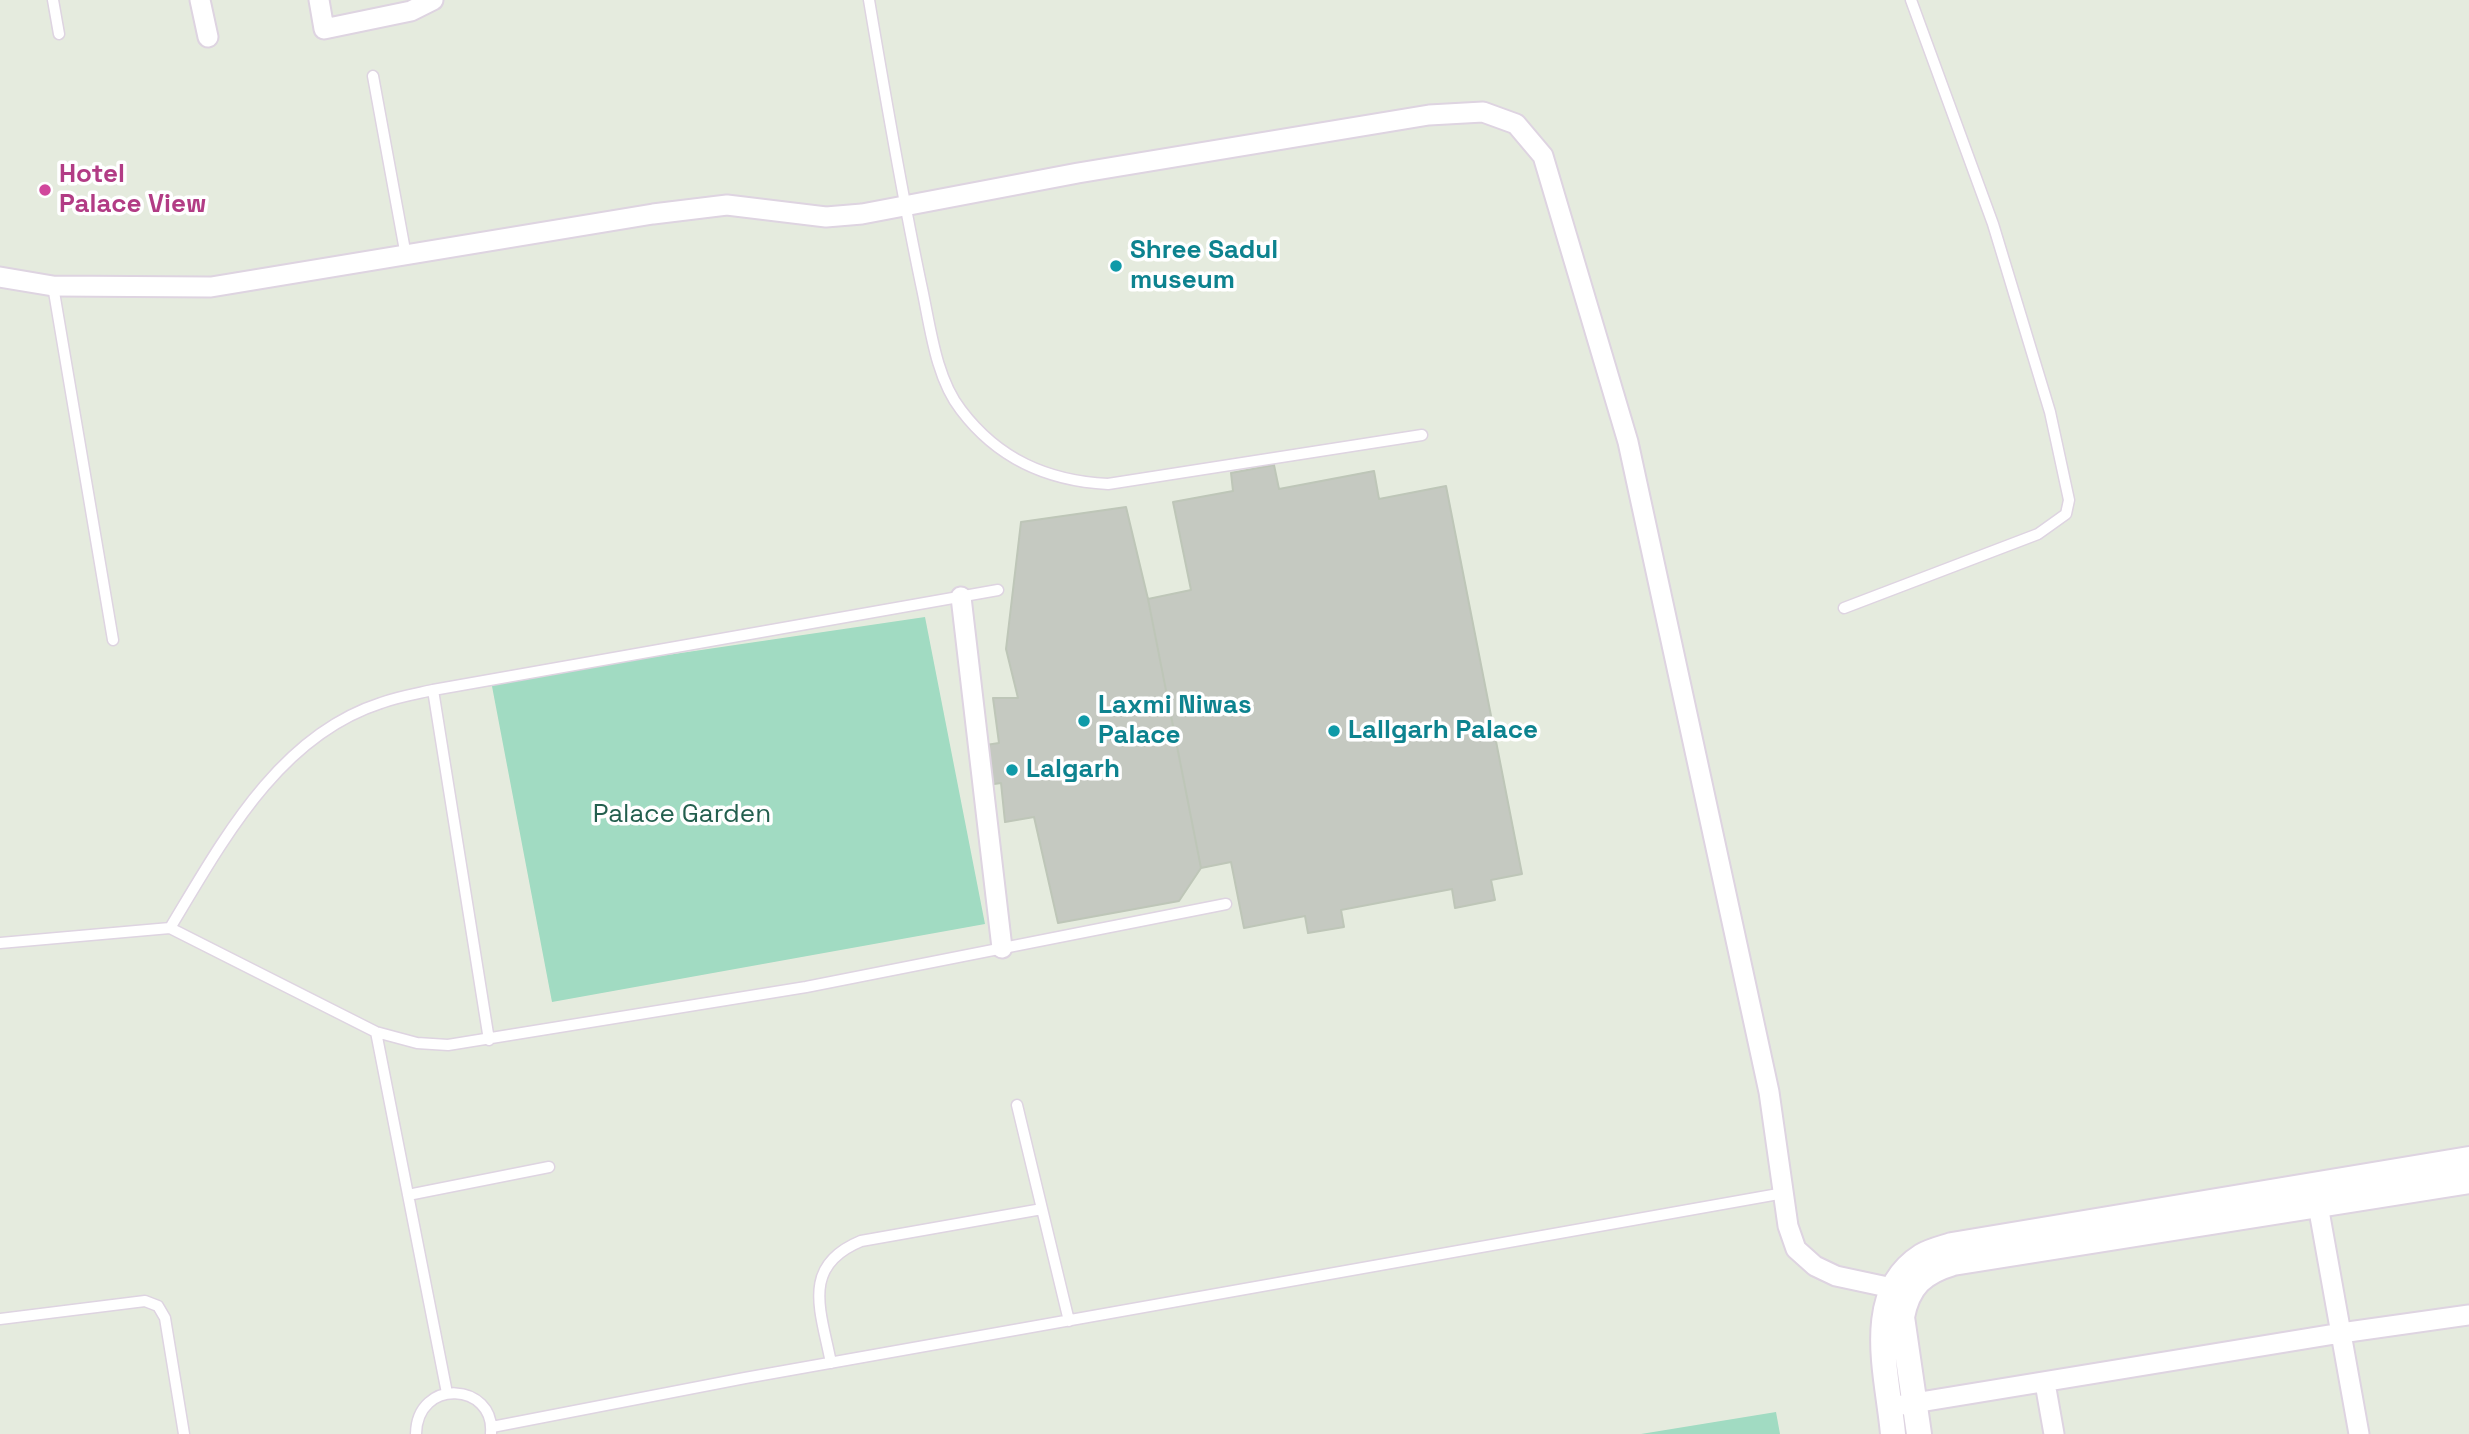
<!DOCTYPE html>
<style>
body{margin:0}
canvas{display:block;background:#e5ebde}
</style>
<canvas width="2469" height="1434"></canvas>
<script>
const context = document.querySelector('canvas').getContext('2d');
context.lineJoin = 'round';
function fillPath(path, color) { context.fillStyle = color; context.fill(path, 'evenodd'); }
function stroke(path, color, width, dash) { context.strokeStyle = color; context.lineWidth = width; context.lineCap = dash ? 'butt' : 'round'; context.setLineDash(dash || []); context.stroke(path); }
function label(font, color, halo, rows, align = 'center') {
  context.font = font + ' "Space Grotesk",sans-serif'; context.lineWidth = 7; context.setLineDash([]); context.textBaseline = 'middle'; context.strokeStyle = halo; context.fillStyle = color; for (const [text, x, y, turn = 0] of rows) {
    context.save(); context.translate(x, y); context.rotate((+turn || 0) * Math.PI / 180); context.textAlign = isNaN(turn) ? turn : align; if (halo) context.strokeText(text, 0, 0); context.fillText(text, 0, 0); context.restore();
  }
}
const green = new Path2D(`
 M925,617L985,924L552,1002L491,681Z
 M1776,1412L1780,1434H1641Z`);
const building = new Path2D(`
 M1274,465L1279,489L1374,471L1379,499L1446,486L1522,874L1491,880L1495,900L1455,908L1452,889L1341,910L1344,927L1308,933L1305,916L1244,928L1231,862L1201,868L1148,599L1191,590L1173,502L1233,491L1231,473Z
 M1126,507L1148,599L1201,868L1179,901L1058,923L1034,817L1005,822L1001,783L980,786L973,747L999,743L993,698H1018L1006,649L1021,522Z`);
const service = new Path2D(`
 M53,0L59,34
 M869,0C885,95 901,189 921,284C930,324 935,377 961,410C998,459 1047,481 1108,484L1422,435
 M373,76L406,256
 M53,286L113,640
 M1844,608L2038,534L2066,514L2069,500L2050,412L1993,224L1911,0
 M433,690L489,1040
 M170,928C222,842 278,736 381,703C397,697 415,694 433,690L998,590
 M0,943L170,928L376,1032L417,1043L448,1045L806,987L1226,904
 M376,1032L447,1393
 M1017,1105L1069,1321
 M408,1195L549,1167
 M0,1319L145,1301L158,1306L165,1318L184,1434
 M831,1363C821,1311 800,1266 861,1241L1042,1209
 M492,1427L745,1378L1784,1193
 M416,1434C417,1377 495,1383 491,1433`);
const minor = new Path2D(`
 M200,0L208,37
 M319,0L324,29L411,11L433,0
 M0,277L53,286L211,287L653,214L727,205L826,217L862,214L1078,173L1429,115L1483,112L1516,124L1543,156L1628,442L1769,1092L1788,1226L1796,1249L1815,1266L1836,1276L1892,1288
 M961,597L1002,948
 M2316,1194L2359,1434
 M2045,1383L2054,1434
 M1902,1405L2341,1333L2469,1315`);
const tertiary = new Path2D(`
 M1893,1434C1888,1376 1862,1294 1922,1256C1930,1251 1943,1248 1952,1245L2469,1159
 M1919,1434L1902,1317C1908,1285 1923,1272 1953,1263L2469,1181`);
const markers = [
 [45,190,7,"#d1479c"],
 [1116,266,7,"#0f9aa8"],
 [1084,721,7,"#0f9aa8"],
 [1334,731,7,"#0f9aa8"],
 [1012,770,7,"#0f9aa8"]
];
const hotelNames = [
 ["Hotel",59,175],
 ["Palace View",59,205]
];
const cultureNames = [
 ["Shree Sadul",1130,251],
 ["museum",1130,281],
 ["Laxmi Niwas",1098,706],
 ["Palace",1098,736],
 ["Lallgarh Palace",1348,731],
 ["Lalgarh",1026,770]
];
const parkNames = [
 ["Palace Garden",682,815]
];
fillPath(green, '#a1dbc2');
fillPath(building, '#c5c9c1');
stroke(building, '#bec6b8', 2);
stroke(service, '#ded4e1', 13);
stroke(minor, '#ded4e1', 23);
stroke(tertiary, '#ded4e1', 28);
stroke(service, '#fff', 10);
stroke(minor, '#fff', 19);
stroke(tertiary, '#fff', 24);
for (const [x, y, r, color] of markers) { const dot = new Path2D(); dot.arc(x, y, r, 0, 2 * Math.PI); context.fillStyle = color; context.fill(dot); stroke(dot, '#fff', 2.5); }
label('bold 26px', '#b23c85', '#fff', hotelNames, 'left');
label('bold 26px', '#0d838f', '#fff', cultureNames, 'left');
label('26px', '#235f4e', '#fff', parkNames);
</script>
